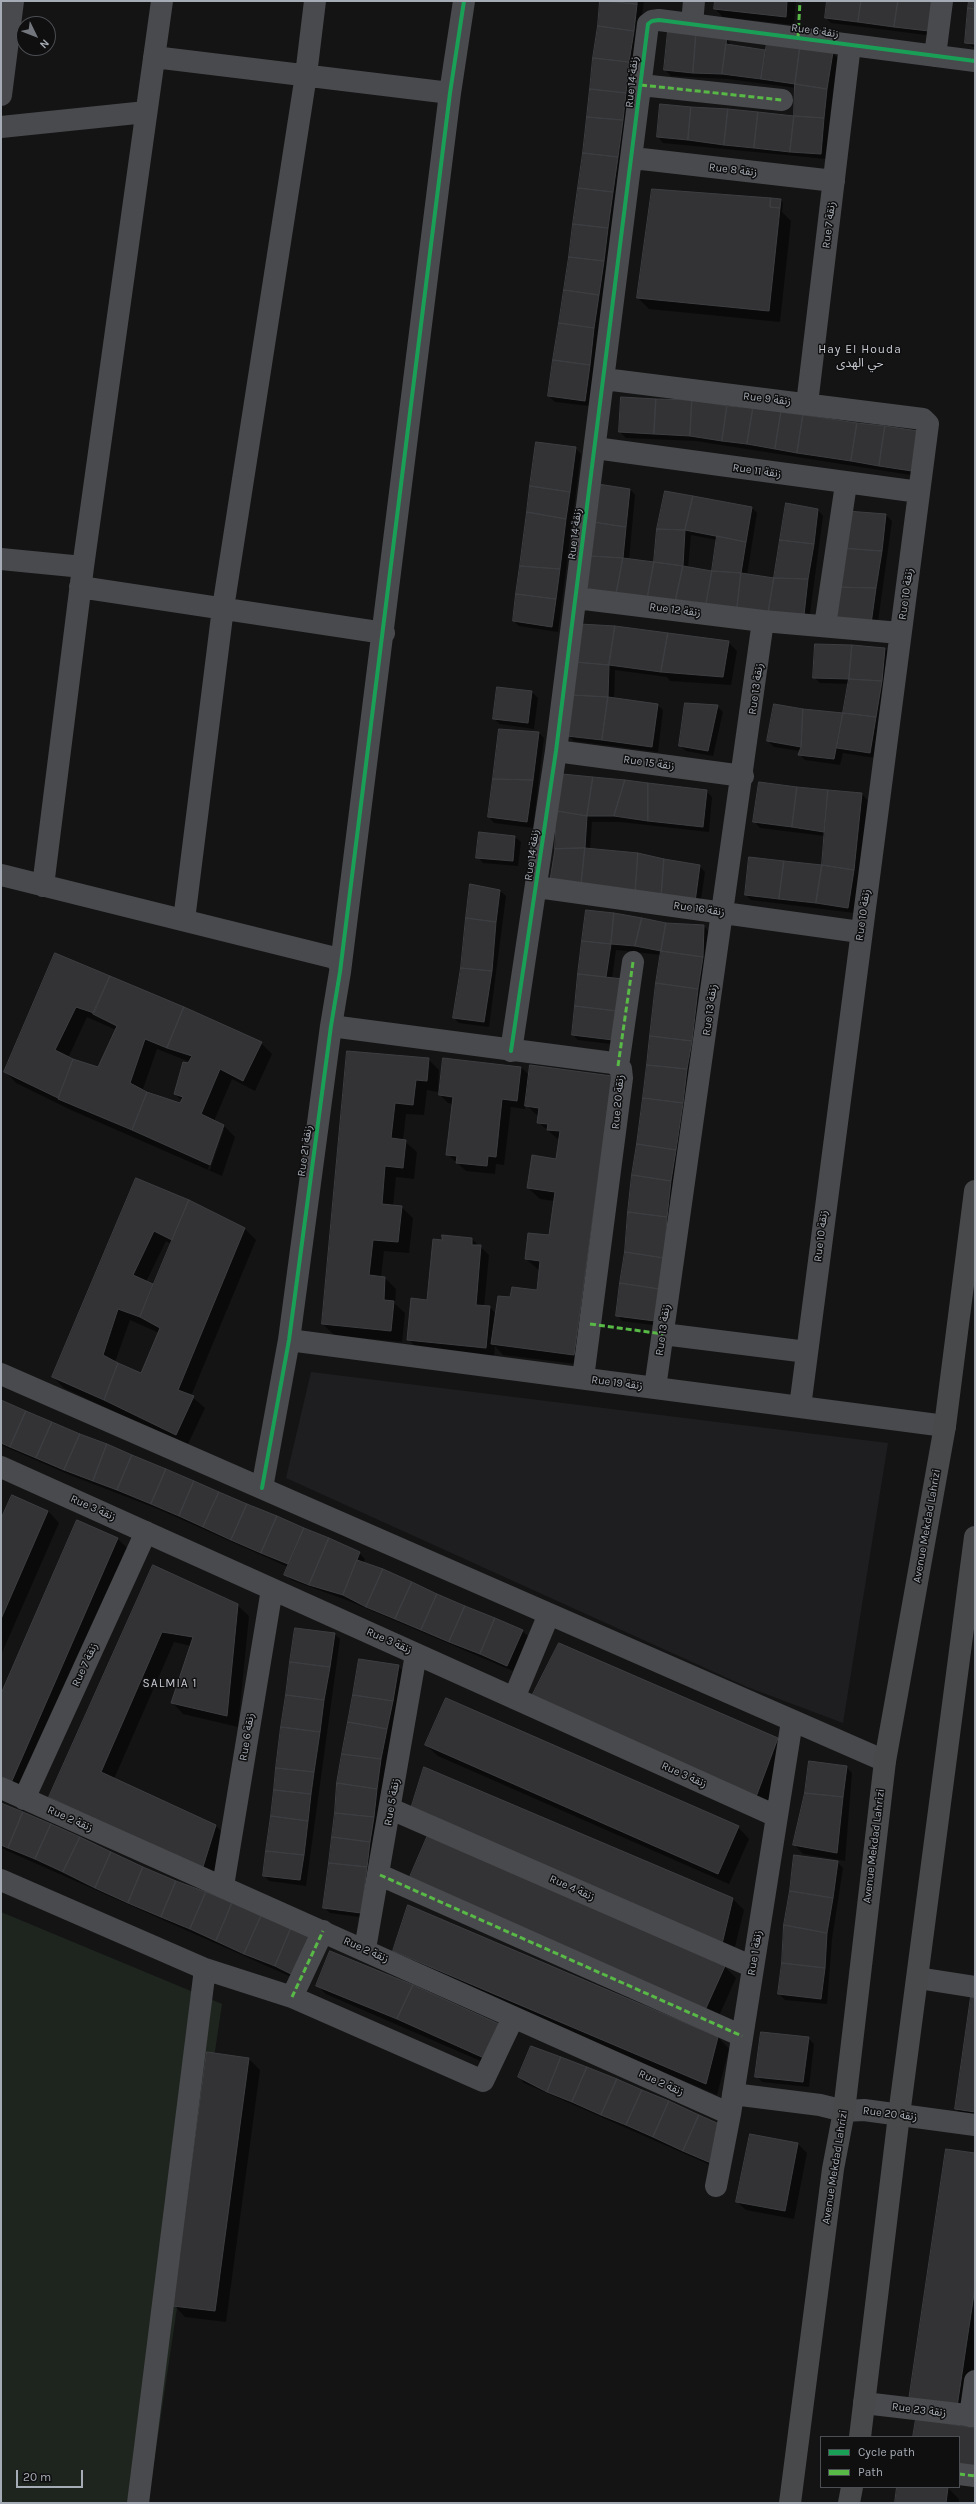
<!DOCTYPE html>
<meta charset="utf-8">
<style>
body{margin:0}
#map{position:relative;width:976px;height:2504px;overflow:hidden;background:#141415;font-family:Karla,sans-serif}
canvas{display:block}
.frame{position:absolute;inset:0;border:2px solid #a6acb5;pointer-events:none}
.legend{position:absolute;left:820px;top:2436px;width:140px;height:52px;box-sizing:border-box;background:#0f0f10;border:1px solid #4b4e52;margin:0;padding:5px 7px;list-style:none;font-size:12px;color:#a6acb5}
.legend li{display:flex;align-items:center;gap:8px;height:20px}
.legend b{width:20px;border:1px solid #4b4e52}
.north{position:absolute;left:16px;top:16px;width:40px;height:40px;box-sizing:border-box;background:#0f0f10;border:1px solid #4b4e52;border-radius:50%;rotate:133deg;font-size:11px;font-weight:700;line-height:16px;text-align:center;color:#a6acb5}
.north::after{content:'';display:block;margin:auto;width:14px;height:18px;background:#73777d;clip-path:polygon(50% 0,100% 100%,50% 72%,0 100%)}
.scale{position:absolute;left:16px;top:2470px;width:67px;height:18px;box-sizing:border-box;border:2px solid #a6acb5;border-top:0;padding-left:5px;font-size:12px;line-height:14px;white-space:nowrap;color:#a6acb5;-webkit-text-stroke:3px #0f0f10;paint-order:stroke}
</style>
<div id="map">
<canvas width="976" height="2504"></canvas>
<div class="frame"></div>
<ul class="legend">
<li><b style="height:5px;background:#1a9f57"></b>Cycle path</li>
<li><b style="height:5px;background:#58b947"></b>Path</li>
</ul>
<div class="north">N</div>
<div class="scale">20 m</div>
</div>
<script>
const context = document.querySelector('canvas').getContext('2d');
context.lineJoin = 'round';
function fillPath(path, color) { context.fillStyle = color; context.fill(path, 'evenodd'); }
function stroke(path, color, width, dash) { context.strokeStyle = color; context.lineWidth = width; context.lineCap = dash ? 'butt' : 'round'; context.setLineDash(dash || []); context.stroke(path); }
function label(font, color, halo, rows, align = 'center') {
  context.font = font + ' Karla,"Noto Sans Arabic",sans-serif'; context.lineWidth = 3; context.setLineDash([]); context.textBaseline = 'middle'; context.strokeStyle = halo; context.fillStyle = color; for (const [text, x, y, turn = 0] of rows) {
    context.save(); context.translate(x, y); context.rotate((+turn || 0) * Math.PI / 180); context.textAlign = isNaN(turn) ? turn : align; if (halo) context.strokeText(text, 0, 0); context.fillText(text, 0, 0); context.restore();
  }
}
const built = new Path2D(`
 M311,1372L888,1443L843,1723L747,1687L286,1478Z`);
const green = new Path2D(`
 M1,1912L222,2004L148,2503H1Z`);
const shadow = new Path2D(`
 M601,1H644L590,406L555,402L549,396L588,117Z
 M716,1H796L794,25L723,17L715,9Z
 M828,1H938L934,36L831,23L826,18Z
 M970,1H975V48L966,42Z
 M726,38L732,46L766,51L832,53L838,58L826,159L663,143L658,137L795,117L796,88L728,79L671,76L665,70Z
 M653,190L781,200L783,203L782,212L791,221L780,322L649,309L638,298Z
 M620,432H917V476L696,441L626,438Z
 M575,448L581,454L558,632L519,626L514,621Z
 M630,489L635,495L629,560L655,563L658,529L751,507L757,513L747,575L775,579L818,510L823,516L809,621L591,597ZM691,535L717,540L713,572L688,568Z
 M848,512L886,515L892,521L877,629L837,623Z
 M581,625L728,642L737,651L731,685L670,681L667,677L615,670L614,699L657,705L663,710L658,752L574,741L568,735Z
 M885,648L890,654L875,758L843,753L840,765L805,760L799,754L800,751L774,747L768,741L774,705L844,714L850,684L820,683L814,677Z
 M498,688L532,692L538,698L534,729L500,724L494,719Z
 M717,706L723,712L713,756L686,751L680,746Z
 M539,733L544,738L533,828L494,823L489,817Z
 M563,776L706,791L712,797L709,832L620,822H592L590,850L699,866L705,872L700,907L551,879Z
 M760,783L862,794L870,803L854,913L751,900L746,895L826,868L825,836L760,828L755,822Z
 M480,833L515,837L521,842L518,866L483,863L478,857Z
 M471,886L500,891L506,896L489,1027L459,1023L454,1018Z
 M587,912L666,924L704,926L709,932L661,1326L622,1321L617,1315L661,955L616,950L612,979L619,1045L578,1040L573,1035Z
 M55,954L261,1043L272,1054L255,1091L232,1079L214,1121L224,1126L235,1137L222,1176L71,1110L16,1083L5,1071ZM87,1017L116,1030L98,1068L68,1058ZM157,1049L190,1062L175,1094L182,1101L181,1105L143,1089ZM222,1129H224L210,1170L208,1169Z
 M348,1052L428,1059L439,1070L438,1092L427,1090L424,1115L406,1114L403,1140L417,1152L414,1179L396,1177L393,1206L401,1207L413,1218L409,1253L384,1251L381,1277L385,1278L396,1289L395,1304L405,1313L402,1342L334,1335L323,1324Z
 M521,1067L530,1076L611,1077L585,1365L503,1355L495,1346L494,1356L417,1348L408,1339L428,1301L443,1241L472,1239L489,1255L484,1307H490L496,1314L511,1299L538,1291L540,1271L526,1259L549,1236L554,1201L540,1199L528,1188L557,1160L560,1141L538,1122L539,1117L526,1105L525,1109L511,1107L504,1165L496,1164L495,1174L466,1171L447,1154L453,1104L448,1103L440,1095Z
 M137,1179L245,1229L256,1240L191,1396L205,1408L187,1446L64,1388L53,1377ZM166,1241L171,1244L154,1285L146,1282ZM130,1320L159,1333L141,1375L115,1362Z
 M1,1400L329,1539L359,1553L365,1559L363,1564L522,1631L528,1636L513,1671L349,1601L291,1580L285,1574L288,1567L158,1509L70,1475L1,1445Z
 M48,1511L59,1523L1,1655V1522Z
 M77,1521L118,1539L129,1550L23,1793L1,1784V1696Z
 M153,1567L237,1605L249,1616L238,1727L183,1714L172,1702L191,1646L174,1642L114,1779L216,1826L227,1837L213,1880L61,1808L50,1797Z
 M334,1634L340,1639L306,1886L269,1881L264,1875Z
 M398,1666L404,1672L366,1918L330,1913L324,1907L338,1783Z
 M543,1711L777,1739L788,1750L767,1807Z
 M426,1745L738,1827L749,1839L729,1884L438,1756Z
 M846,1767L852,1773L845,1861L803,1854L795,1845Z
 M1,1804L143,1868L305,1983L1,1848Z
 M422,1823L733,1899L744,1910L733,1955Z
 M795,1856L837,1862L843,1868L832,1939L827,2004L785,2000L779,1994L785,1926Z
 M418,1897L724,1966L736,1978L714,2027Z
 M395,1951L718,2037L729,2049L717,2095L406,1962Z
 M317,1985L412,1986L492,2066L326,1994Z
 M972,1998H975V2121L967,2120L956,2109Z
 M808,2038L814,2044L809,2087L762,2082L757,2076Z
 M249,2059L260,2070L226,2322L185,2317L174,2305Z
 M519,2077L616,2080L717,2168L524,2083Z
 M750,2135L798,2144L807,2153L794,2219L746,2210L737,2202Z
 M975,2154V2372L968,2418L921,2411Z
 M898,2487L948,2488L959,2499V2503H896Z`);
const building = new Path2D(`
 M600,1L637,4L634,31L598,26Z
 M612,1H637V4Z
 M715,1H787L786,17L714,9Z
 M827,1H861L858,22L825,18Z
 M861,1H898L894,27L858,22Z
 M898,1H933L929,31L894,27Z
 M969,1H975V9L968,8Z
 M968,8L975,9V44L965,43Z
 M598,26L634,31L629,62L593,58Z
 M668,31L696,34L693,73L664,70Z
 M696,34L727,37L722,74L693,73Z
 M767,43L800,47L795,84L761,79Z
 M726,44L765,50L761,79L722,74Z
 M800,47L833,52L827,89L795,84Z
 M593,58L629,62L626,93L590,89Z
 M795,84L827,89L824,118L794,116Z
 M590,89L626,93L623,120L587,117Z
 M660,104L691,107L688,140L657,137Z
 M691,107L728,109L724,145L688,140Z
 M728,109L758,112L754,148L724,145Z
 M758,112L794,116L790,152L754,148Z
 M794,116L824,118L821,154L790,152Z
 M587,117L623,120L618,157L583,153Z
 M583,153L618,157L613,192L578,188Z
 M578,188L613,192L608,228L573,224Z
 M652,189L771,198L770,207L780,208L769,311L637,298Z
 M771,198L781,199L780,208L770,207Z
 M573,224L608,228L604,261L569,257Z
 M569,257L604,261L599,295L564,290Z
 M564,290L599,295L594,328L559,323Z
 M559,323L594,328L590,365L553,360Z
 M553,360L590,365L585,401L548,396Z
 M621,397L656,399L654,434L619,432Z
 M656,399L692,400L690,436L654,434Z
 M692,400L727,406L722,441L690,436Z
 M727,406L753,408L747,444L722,441Z
 M753,408L781,412L775,449L747,444Z
 M781,412L803,415L797,453L775,449Z
 M803,415L857,423L851,461L797,453Z
 M857,423L885,426L879,466L851,461Z
 M885,426L918,431L912,471L879,466Z
 M536,442L576,447L570,492L530,486Z
 M598,484L630,489L626,527L593,522Z
 M530,486L570,492L566,519L527,512Z
 M665,491L693,496L685,530L657,529Z
 M693,496L752,507L746,542L685,530Z
 M786,503L818,509L814,544L780,540Z
 M847,511L886,514L882,551L840,548Z
 M527,512L566,519L560,569L520,566Z
 M593,522L626,527L623,558L590,556Z
 M657,529L685,530L683,566L654,562Z
 M717,536L746,542L741,573L712,571Z
 M780,540L814,544L808,579L774,578Z
 M840,548L882,551L876,588L834,587Z
 M590,556L623,558L616,595L585,591Z
 M623,558L654,562L647,600L616,595Z
 M654,562L683,566L675,603L647,600Z
 M520,566L560,569L556,599L516,594Z
 M683,566L712,571L706,605L675,603Z
 M712,571L741,573L737,609L706,605Z
 M741,573L774,578L768,614L737,609Z
 M774,578L808,579L804,615L768,614Z
 M834,587L876,588L871,624L830,618Z
 M516,594L556,599L552,627L513,621Z
 M580,624L615,626L609,665L575,662Z
 M615,626L668,633L661,672L609,665Z
 M668,633L729,641L723,677L661,672Z
 M815,644L852,645L849,679L813,678Z
 M852,645L885,648L882,681L849,679Z
 M575,662L609,665L608,697L572,695Z
 M849,679L882,681L876,717L843,713Z
 M497,687L532,691L528,723L493,719Z
 M572,695L608,697L602,740L567,736Z
 M608,697L658,704L652,747L602,740Z
 M685,703L718,705L708,751L679,746Z
 M774,704L803,709L801,747L767,741Z
 M803,709L843,713L834,759L798,755L801,747Z
 M843,713L876,717L870,753L837,748Z
 M499,729L539,732L533,780L493,779Z
 M562,774L593,777L587,816L557,811Z
 M593,777L625,780L614,816H587Z
 M493,779L533,780L527,822L488,817Z
 M625,780L648,783V821L614,816Z
 M759,782L797,787L792,827L753,822Z
 M648,783L707,790L703,827L648,821Z
 M797,787L828,790L824,832L792,827Z
 M828,790L862,793L854,870L822,865Z
 M557,811L587,816L585,848L555,849Z
 M479,832L515,836L513,861L476,858Z
 M585,848L581,886L550,880L555,849Z
 M585,848L638,853L635,896L581,886Z
 M638,853L664,859L661,900L635,896Z
 M749,857L784,861L779,899L745,895Z
 M664,859L700,865L695,902L661,900Z
 M784,861L822,865L816,903L779,899Z
 M822,865L854,870L848,908L816,903Z
 M470,884L500,890L496,922L466,918Z
 M586,910L614,913L611,944L582,941Z
 M614,913L642,918L635,946L611,944Z
 M466,918L496,922L492,971L461,968Z
 M642,918L666,923L661,951L635,946Z
 M666,923L704,925L703,957L661,951Z
 M582,941L611,944L606,977L578,974Z
 M661,951L703,957L698,989L656,983Z
 M55,953L110,976L94,1013L76,1007L55,1050L73,1059L58,1098L4,1072Z
 M461,968L492,971L484,1022L453,1018Z
 M578,974L623,979L617,1011L575,1006Z
 M110,976L184,1007L167,1048L145,1039L130,1083L147,1092L132,1130L58,1099L73,1059L98,1067L117,1026L93,1014Z
 M656,983L698,989L692,1041L650,1036Z
 M575,1006L617,1011L613,1040L572,1035Z
 M184,1007L262,1042L243,1081L220,1069L201,1114L224,1125L210,1165L132,1130L147,1092L180,1103L183,1097L174,1094L183,1062L188,1063L192,1056L167,1048Z
 M650,1036L692,1041L687,1069L647,1065Z
 M347,1051L429,1058L427,1081L416,1080L413,1105L395,1103L391,1138L406,1140L403,1168L385,1166L382,1204L402,1206L398,1242L373,1240L369,1275L385,1277L384,1300L394,1301L391,1331L322,1324Z
 M443,1058L521,1067L517,1101L502,1099L496,1157L488,1156L487,1166L456,1163L457,1156L446,1155L453,1097L439,1095Z
 M530,1065L612,1076L574,1355L491,1344L498,1296L510,1297L512,1287L537,1290L540,1261L525,1259L528,1233L549,1235L555,1192L527,1188L532,1155L556,1159L560,1131L547,1130L548,1124L537,1123L539,1108L525,1106Z
 M647,1065L687,1069L683,1103L643,1098Z
 M643,1098L683,1103L676,1150L637,1144Z
 M637,1144L676,1150L671,1181L632,1175Z
 M632,1175L671,1181L667,1217L628,1212Z
 M136,1178L189,1200L172,1240L154,1231L133,1275L153,1284L140,1317L118,1309L103,1355L118,1363L104,1400L52,1377Z
 M189,1200L245,1228L178,1390L194,1396L176,1435L104,1400L118,1363L141,1373L160,1328L140,1317Z
 M628,1212L667,1217L664,1258L625,1252Z
 M442,1235L472,1238V1245H481L476,1305L490,1306L486,1348L407,1340L411,1298L427,1300L433,1239L442,1240Z
 M625,1252L664,1258L659,1289L620,1283Z
 M620,1283L659,1289L655,1321L616,1316Z
 M1,1400L26,1411L10,1447L1,1443Z
 M26,1411L52,1422L36,1458L10,1447Z
 M52,1422L80,1434L64,1470L36,1458Z
 M80,1434L107,1444L93,1481L64,1470Z
 M107,1444L132,1455L117,1490L93,1481Z
 M132,1455L166,1469L151,1504L117,1490Z
 M166,1469L194,1481L179,1516L151,1504Z
 M194,1481L219,1492L203,1527L179,1516Z
 M219,1492L247,1504L231,1540L203,1527Z
 M12,1495L48,1511L1,1619V1519Z
 M247,1504L277,1516L261,1553L231,1540Z
 M277,1516L304,1528L288,1564L261,1553Z
 M77,1520L118,1538L11,1783L1,1778V1694Z
 M304,1528L329,1538L309,1585L284,1575Z
 M329,1538L360,1552L343,1595L309,1585Z
 M357,1560L383,1569L366,1607L343,1595Z
 M153,1565L238,1604L227,1716L171,1703L193,1637L162,1632L101,1772L216,1825L202,1870L49,1797Z
 M383,1569L412,1582L395,1619L366,1607Z
 M412,1582L437,1594L421,1630L395,1619Z
 M437,1594L465,1606L449,1642L421,1630Z
 M465,1606L495,1618L480,1654L449,1642Z
 M495,1618L523,1630L507,1666L480,1654Z
 M295,1628L335,1633L330,1667L290,1662Z
 M559,1643L778,1738L756,1797L530,1700Z
 M359,1659L399,1665L393,1701L353,1695Z
 M290,1662L330,1667L324,1700L286,1695Z
 M286,1695L324,1700L320,1732L281,1727Z
 M353,1695L393,1701L387,1729L348,1722Z
 M446,1698L739,1826L718,1874L425,1745Z
 M348,1722L387,1729L381,1759L342,1754Z
 M281,1727L320,1732L314,1772L276,1768Z
 M342,1754L381,1759L377,1789L337,1783Z
 M809,1761L847,1766L843,1797L805,1793Z
 M424,1767L733,1898L722,1944L410,1812Z
 M276,1768L314,1772L311,1794L274,1790Z
 M337,1783L377,1789L374,1817L335,1813Z
 M274,1790L311,1794L308,1821L271,1816Z
 M805,1793L843,1797L837,1853L793,1845Z
 M1,1803L23,1812L8,1848L1,1845Z
 M23,1812L51,1824L35,1859L8,1848Z
 M335,1813L374,1817L370,1842L332,1837Z
 M271,1816L308,1821L304,1855L266,1851Z
 M51,1824L80,1837L63,1872L35,1859Z
 M428,1835L725,1966L702,2017L406,1886Z
 M80,1837L111,1852L95,1888L63,1872Z
 M332,1837L370,1842L367,1867L329,1863Z
 M266,1851L304,1855L300,1880L263,1876Z
 M111,1852L143,1867L128,1903L95,1888Z
 M794,1855L838,1861L833,1898L790,1891Z
 M329,1863L367,1867L361,1913L323,1908Z
 M143,1867L176,1881L161,1917L128,1903Z
 M176,1881L206,1892L190,1929L161,1917Z
 M790,1891L833,1898L827,1933L784,1925Z
 M206,1892L232,1903L216,1941L190,1929Z
 M232,1903L261,1916L244,1954L216,1941Z
 M408,1905L718,2037L706,2084L393,1951Z
 M261,1916L291,1928L275,1966L244,1954Z
 M784,1925L827,1933L825,1968L782,1963Z
 M291,1928L316,1938L299,1978L275,1966Z
 M330,1951L413,1985L397,2019L316,1986Z
 M782,1963L825,1968L821,1999L778,1994Z
 M413,1985L499,2024L484,2058L397,2019Z
 M971,1997H975V2112L955,2109Z
 M761,2032L809,2037L803,2082L755,2077Z
 M531,2046L561,2057L547,2092L518,2077Z
 M207,2052L249,2058L215,2311L173,2306Z
 M561,2057L587,2067L572,2102L547,2092Z
 M587,2067L617,2079L601,2115L572,2102Z
 M617,2079L642,2090L626,2125L601,2115Z
 M642,2090L669,2101L653,2137L626,2125Z
 M669,2101L699,2115L683,2151L653,2137Z
 M699,2115L726,2127L711,2163L683,2151Z
 M750,2134L798,2143L785,2211L736,2202Z
 M946,2149L975,2153V2287L957,2407L909,2400Z
 M916,2419L975,2428V2467L959,2464V2437H913Z
 M897,2487H948L946,2503H895Z`);
const street = new Path2D(`
 M692,24L694,1
 M935,56L942,1
 M154,57L450,93
 M641,85L782,100
 M1,95L13,1
 M1,127L146,112
 M633,158L834,181
 M604,379L923,419L928,424L800,1407
 M807,404L850,45
 M595,448L919,492
 M1,559L83,567
 M80,587L384,633
 M576,598L763,621L655,1388
 M763,621L900,633
 M825,626L846,484
 M556,751L743,776
 M1,875L335,958L340,965
 M43,886L83,567L162,1
 M537,887L860,932
 M184,920L223,608L306,75L315,1
 M331,1026L613,1063L621,1069L622,1078L583,1378
 M511,1051L556,751L648,24L652,21L659,20L975,61
 M618,1066L633,962
 M663,1334L807,1352
 M289,1340L945,1426
 M1,1374L885,1761
 M1,1467L776,1816
 M262,1488L289,1340L331,1026L340,972L450,93L464,1
 M514,1698L549,1614
 M1,1788L730,2114
 M24,1799L146,1532
 M391,1809L753,1967
 M380,1875L742,2036
 M1,1880L205,1969L138,2503
 M223,1886L272,1589
 M365,1949L416,1654
 M205,1969L292,1997L483,2081L513,2018
 M918,1978L975,1987
 M292,1997L323,1931
 M733,2094L820,2105L844,2111L864,2110L975,2125
 M716,2186L730,2114L792,1721
 M864,2403L975,2416
 M970,2416L975,2381
 M959,2474L975,2476`);
const secondary = new Path2D(`
 M860,2437L899,2115L975,1537
 M790,2503L833,2169L844,2111L885,1761L945,1426L975,1191
 M849,2503L852,2487`);
const quiet = new Path2D(`
 M798,38L800,1
 M641,85L782,100
 M618,1066L633,962
 M590,1324L663,1334
 M380,1875L742,2036
 M292,1997L323,1931
 M959,2474L975,2476`);
const cycleway = new Path2D(`
 M511,1051L556,751L648,24L652,21L659,20L975,61
 M262,1488L289,1340L331,1026L340,972L450,93L464,1`);
const streetNames = [
 ["Rue 6 زنقة",815,31,8],
 ["Rue 14 زنقة",632,82,-84],
 ["Rue 8 زنقة",733,170,7],
 ["Rue 7 زنقة",829,225,-83],
 ["Rue 9 زنقة",767,399,7],
 ["Rue 11 زنقة",757,471,8],
 ["Rue 14 زنقة",575,534,-83],
 ["Rue 10 زنقة",906,594,-82],
 ["Rue 12 زنقة",675,610,7],
 ["Rue 13 زنقة",756,689,-82],
 ["Rue 15 زنقة",649,763,8],
 ["Rue 14 زنقة",532,855,-82],
 ["Rue 16 زنقة",699,909,8],
 ["Rue 10 زنقة",863,915,-82],
 ["Rue 13 زنقة",710,1010,-82],
 ["Rue 20 زنقة",618,1102,-85],
 ["Rue 21 زنقة",305,1151,-82],
 ["Rue 10 زنقة",821,1236,-83],
 ["Rue 13 زنقة",663,1330,-82],
 ["Rue 19 زنقة",617,1383,7],
 ["Rue 3 زنقة",93,1508,24],
 ["Avenue Mekdad Lahrizi",927,1526,-80],
 ["Rue 3 زنقة",389,1641,24],
 ["Rue 7 زنقة",85,1665,-65],
 ["Rue 6 زنقة",247,1737,-81],
 ["Rue 3 زنقة",684,1775,24],
 ["Rue 5 زنقة",392,1802,-80],
 ["Rue 2 زنقة",70,1819,24],
 ["Avenue Mekdad Lahrizi",874,1846,-83],
 ["Rue 4 زنقة",572,1888,24],
 ["Rue 2 زنقة",366,1950,24],
 ["Rue 1 زنقة",755,1953,-81],
 ["Rue 2 زنقة",661,2083,24],
 ["Rue 20 زنقة",890,2114,7],
 ["Avenue Mekdad Lahrizi",835,2167,-81],
 ["Rue 23 زنقة",919,2410,7]
];
const neighbourhoodNames = [
 ["Hay El Houda",860,350],
 ["حي الهدى",860,364],
 ["SALMIA 1",170,1684]
];
fillPath(built, '#1e1e20');
fillPath(green, '#1e251f');
fillPath(shadow, '#0007');
fillPath(building, '#333335');
stroke(building, '#3d3e41', 1);
stroke(street, '#494a4d', 22);
stroke(secondary, '#48494b', 22);
stroke(quiet, '#58b947', 3, [6, 3]);
stroke(cycleway, '#1a9f57', 4);
label('11px', '#a6acb5', '#0f0f10', streetNames);
context.letterSpacing = '1px';
label('12px', '#c7cad1', '#0f0f10', neighbourhoodNames);
context.letterSpacing = '0px';
</script>
